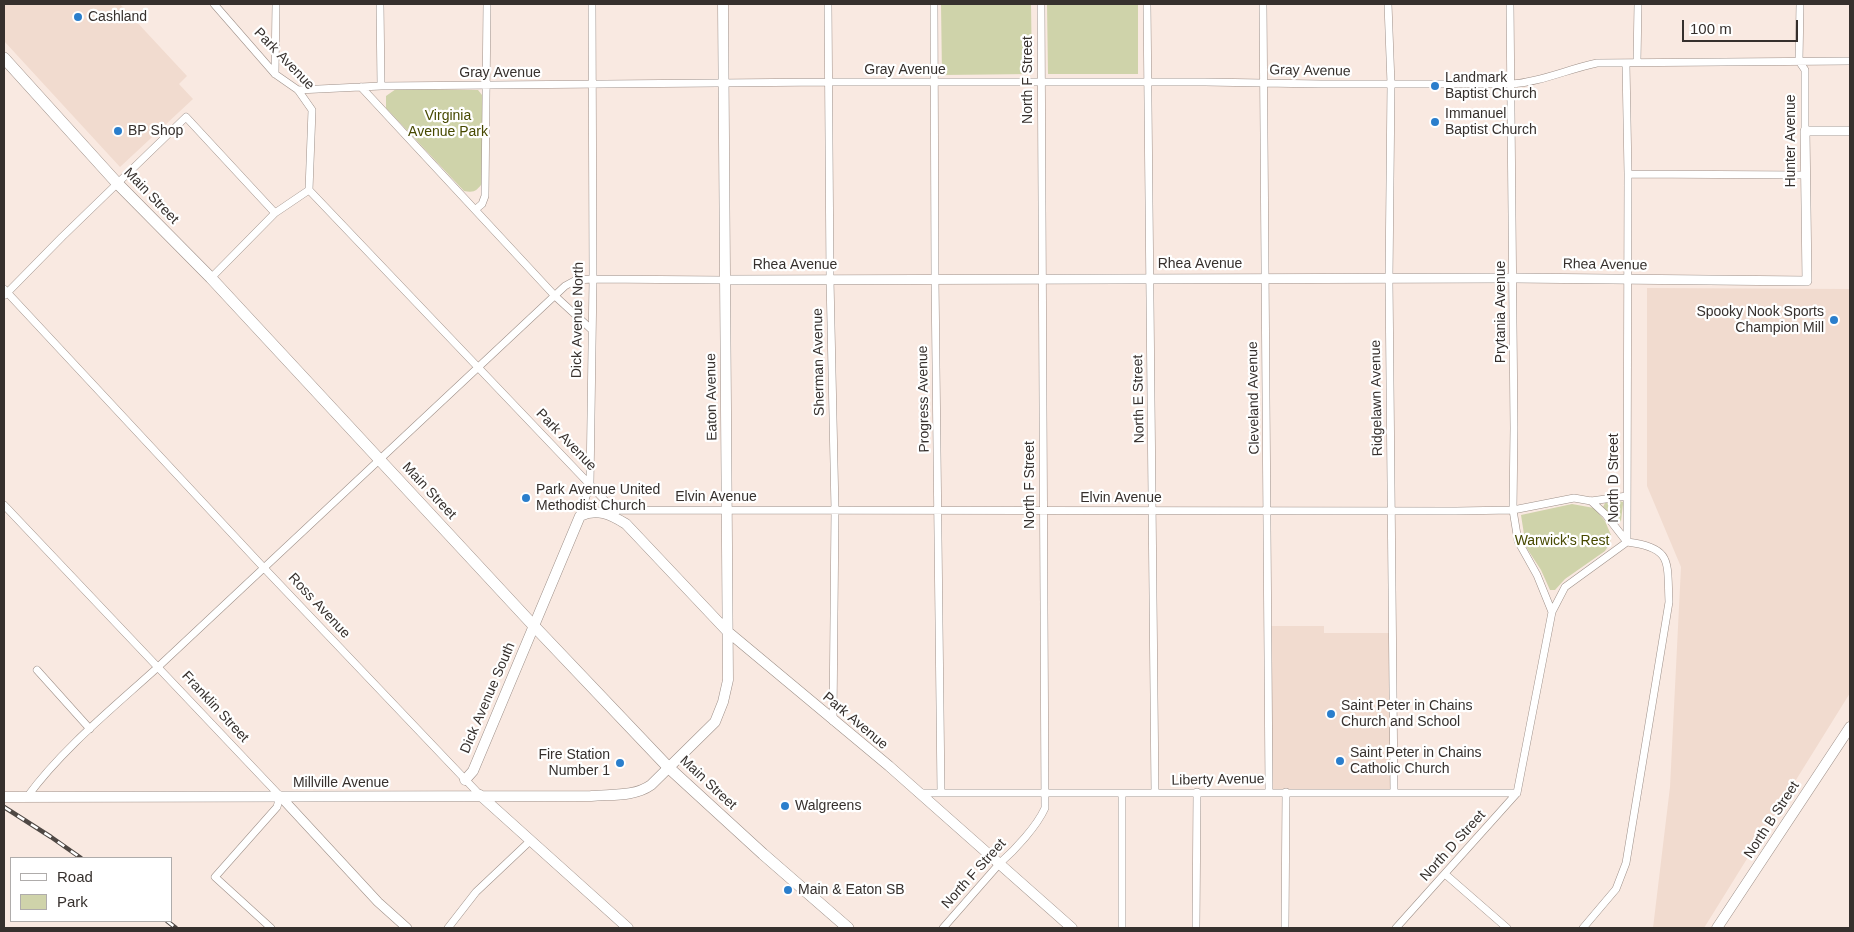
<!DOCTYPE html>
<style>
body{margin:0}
#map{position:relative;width:1854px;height:932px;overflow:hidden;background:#f9e9e1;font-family:Arial,sans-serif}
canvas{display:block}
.frame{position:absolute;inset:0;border:5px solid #36302d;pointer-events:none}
.legend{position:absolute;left:10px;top:857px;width:162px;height:65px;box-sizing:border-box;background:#fff;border:1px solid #afacab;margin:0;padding:6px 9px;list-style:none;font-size:15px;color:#36302d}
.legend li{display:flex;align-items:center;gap:10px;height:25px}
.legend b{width:25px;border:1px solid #afacab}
.scale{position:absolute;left:1682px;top:20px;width:116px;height:22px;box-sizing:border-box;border:2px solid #36302d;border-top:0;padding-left:6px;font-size:15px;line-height:18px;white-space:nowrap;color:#36302d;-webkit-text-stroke:4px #fff;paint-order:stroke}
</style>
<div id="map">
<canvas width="1854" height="932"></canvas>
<div class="frame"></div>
<ul class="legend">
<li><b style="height:6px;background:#fff"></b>Road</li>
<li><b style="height:14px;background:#cfd3aa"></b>Park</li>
</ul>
<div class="scale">100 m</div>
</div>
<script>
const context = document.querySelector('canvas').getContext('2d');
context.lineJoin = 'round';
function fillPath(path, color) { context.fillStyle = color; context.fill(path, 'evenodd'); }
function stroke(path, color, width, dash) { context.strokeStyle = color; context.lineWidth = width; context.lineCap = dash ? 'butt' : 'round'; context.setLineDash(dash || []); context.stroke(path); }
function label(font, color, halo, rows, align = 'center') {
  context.font = font + ' Arial,sans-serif'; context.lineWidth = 4.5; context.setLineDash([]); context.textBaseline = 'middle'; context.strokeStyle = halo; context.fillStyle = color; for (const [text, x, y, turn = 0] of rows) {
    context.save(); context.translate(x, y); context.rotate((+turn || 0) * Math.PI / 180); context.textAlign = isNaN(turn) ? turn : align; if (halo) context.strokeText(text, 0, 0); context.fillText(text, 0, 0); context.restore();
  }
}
const built = new Path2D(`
 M4,4H120L187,76L179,84L193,99L120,167L4,41Z
 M1647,288L1850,289V693L1704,928H1653L1670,787L1681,567L1647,486Z
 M1269,626H1324V633H1392L1394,792H1269Z`);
const green = new Path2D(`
 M941,4H1031L1032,74L942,75Z
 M1047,4H1138V74H1048Z
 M396,89L478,90L482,95L483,182C477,191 474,193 464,191L386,108V96Z
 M1619,501L1623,502V504L1621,521L1617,524L1603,507L1605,503Z
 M1572,504L1594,508L1605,521L1611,535L1610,543L1605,551L1565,579L1555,590H1550L1541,570L1526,547L1521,515Z`);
const minor = new Path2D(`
 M214,4L275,74L298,90L312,110L309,190L616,512
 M380,4L381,86
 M828,4L830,279L835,510L833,721
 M934,4L935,279L941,793
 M1147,4L1155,793
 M1263,4C1264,266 1268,529 1269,792
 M1388,4L1391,84L1389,279L1394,792
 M1510,4L1514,428L1513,510L1518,541L1537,575L1552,612
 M1800,4L1799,61L1805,70V131
 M1637,62L1638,4
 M1626,64L1628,174L1627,541
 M275,74L276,4
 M361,87L555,296L592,330
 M298,90L381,86L829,82H1205L1321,84H1512C1541,82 1568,69 1597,63L1850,61
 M1628,174L1805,175
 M476,209L482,204L485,196L487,4
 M211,278L275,213L309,190
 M4,289L264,568L480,795
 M5,295L62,237L186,117L275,213
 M4,505L280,796L277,807L215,877L271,928
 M614,510L1456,511L1513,510L1574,498L1591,501L1627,496
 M580,516L590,484L593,279L592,4
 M37,670L90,729
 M918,793H1517
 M27,797C63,748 113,708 158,667L565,286L576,280L593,279L724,280
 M1445,874L1507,928
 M448,928L476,892L530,841
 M943,928L1000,863C1015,850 1037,826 1045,808L1041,4
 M1122,928V793
 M1196,928L1197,792
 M1285,928L1286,792
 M1396,928L1517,793L1552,612L1565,587L1627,542
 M1583,928L1616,889L1626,863L1669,602C1667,561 1673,548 1627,542L1606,515L1591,501`);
const tertiary = new Path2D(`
 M724,280L1513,278L1807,281L1805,131H1850
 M280,796L378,902L407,928`);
const secondary = new Path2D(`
 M465,780L473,771L580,516C597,508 610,514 626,524L727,631L889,766L1072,928
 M480,795L628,928
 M4,797L591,796C611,794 634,797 651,785L715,722L723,702L728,680L723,4
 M1717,928L1850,727`);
const primary = new Path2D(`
 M4,58L117,183L211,278L533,625L668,767L763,854L848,928`);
const rail = new Path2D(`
 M4,807L51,837L81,858
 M167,921L176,928`);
const markers = [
 [78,17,5,"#2a7ecc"],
 [1435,86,5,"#2a7ecc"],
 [1435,122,5,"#2a7ecc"],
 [118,131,5,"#2a7ecc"],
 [1834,320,5,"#2a7ecc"],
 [526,498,5,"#2a7ecc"],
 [1331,714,5,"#2a7ecc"],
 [1340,761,5,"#2a7ecc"],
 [620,763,5,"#2a7ecc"],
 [785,806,5,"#2a7ecc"],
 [788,890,5,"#2a7ecc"]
];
const poiNames = [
 ["Cashland",88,17],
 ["Landmark",1445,78],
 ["Baptist Church",1445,94],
 ["Immanuel",1445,114],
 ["Baptist Church",1445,130],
 ["BP Shop",128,131],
 ["Spooky Nook Sports",1824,312,"right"],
 ["Champion Mill",1824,328,"right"],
 ["Park Avenue United",536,490],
 ["Methodist Church",536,506],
 ["Saint Peter in Chains",1341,706],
 ["Church and School",1341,722],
 ["Saint Peter in Chains",1350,753],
 ["Catholic Church",1350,769],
 ["Fire Station",610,755,"right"],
 ["Number 1",610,771,"right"],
 ["Walgreens",795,806],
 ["Main & Eaton SB",798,890]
];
const streetNames = [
 ["Park Avenue",284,59,46],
 ["Gray Avenue",905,70],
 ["Gray Avenue",1310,71,1],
 ["Gray Avenue",500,73],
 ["North F Street",1028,80,-90],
 ["Hunter Avenue",1791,141,-90],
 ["Main Street",151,196,46],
 ["Rhea Avenue",1200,264],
 ["Rhea Avenue",795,265],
 ["Rhea Avenue",1605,265,1],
 ["Prytania Avenue",1501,312,-90],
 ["Dick Avenue North",578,320,-89],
 ["Sherman Avenue",819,362,-91],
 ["Eaton Avenue",712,397,-91],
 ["Cleveland Avenue",1254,398,-91],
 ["Ridgelawn Avenue",1377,398,-91],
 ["Progress Avenue",924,399,-91],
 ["North E Street",1139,399,-91],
 ["Park Avenue",566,440,46],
 ["North D Street",1614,478,-90],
 ["North F Street",1030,485,-90],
 ["Main Street",429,491,47],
 ["Elvin Avenue",716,497],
 ["Elvin Avenue",1121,498],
 ["Ross Avenue",319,606,47],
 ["Dick Avenue South",488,698,-67],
 ["Franklin Street",215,707,47],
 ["Park Avenue",855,721,40],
 ["Liberty Avenue",1218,780,-1],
 ["Millville Avenue",341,783],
 ["Main Street",708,783,43],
 ["North B Street",1772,820,-57],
 ["North D Street",1453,846,-48],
 ["North F Street",974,874,-48]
];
const parkNames = [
 ["Virginia",448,116],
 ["Avenue Park",448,132],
 ["Warwick's Rest",1562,541]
];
fillPath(built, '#f1dbcf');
fillPath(green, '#cfd3aa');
stroke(minor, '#9e9089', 8);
stroke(tertiary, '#9e9089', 10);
stroke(secondary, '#9e9089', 11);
stroke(primary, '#9e9089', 12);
stroke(minor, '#fff', 7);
stroke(tertiary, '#fff', 9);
stroke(secondary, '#fff', 10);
stroke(primary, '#fff', 11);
stroke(rail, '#4f4844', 4.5);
stroke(rail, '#fff', 2.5, [8]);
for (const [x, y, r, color] of markers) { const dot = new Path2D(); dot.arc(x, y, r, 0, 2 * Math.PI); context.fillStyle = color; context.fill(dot); stroke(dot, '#fff', 2); }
label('14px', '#36302d', '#fff', poiNames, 'left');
label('14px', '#36302d', '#fff', streetNames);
label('14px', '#474900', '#fff', parkNames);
</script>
